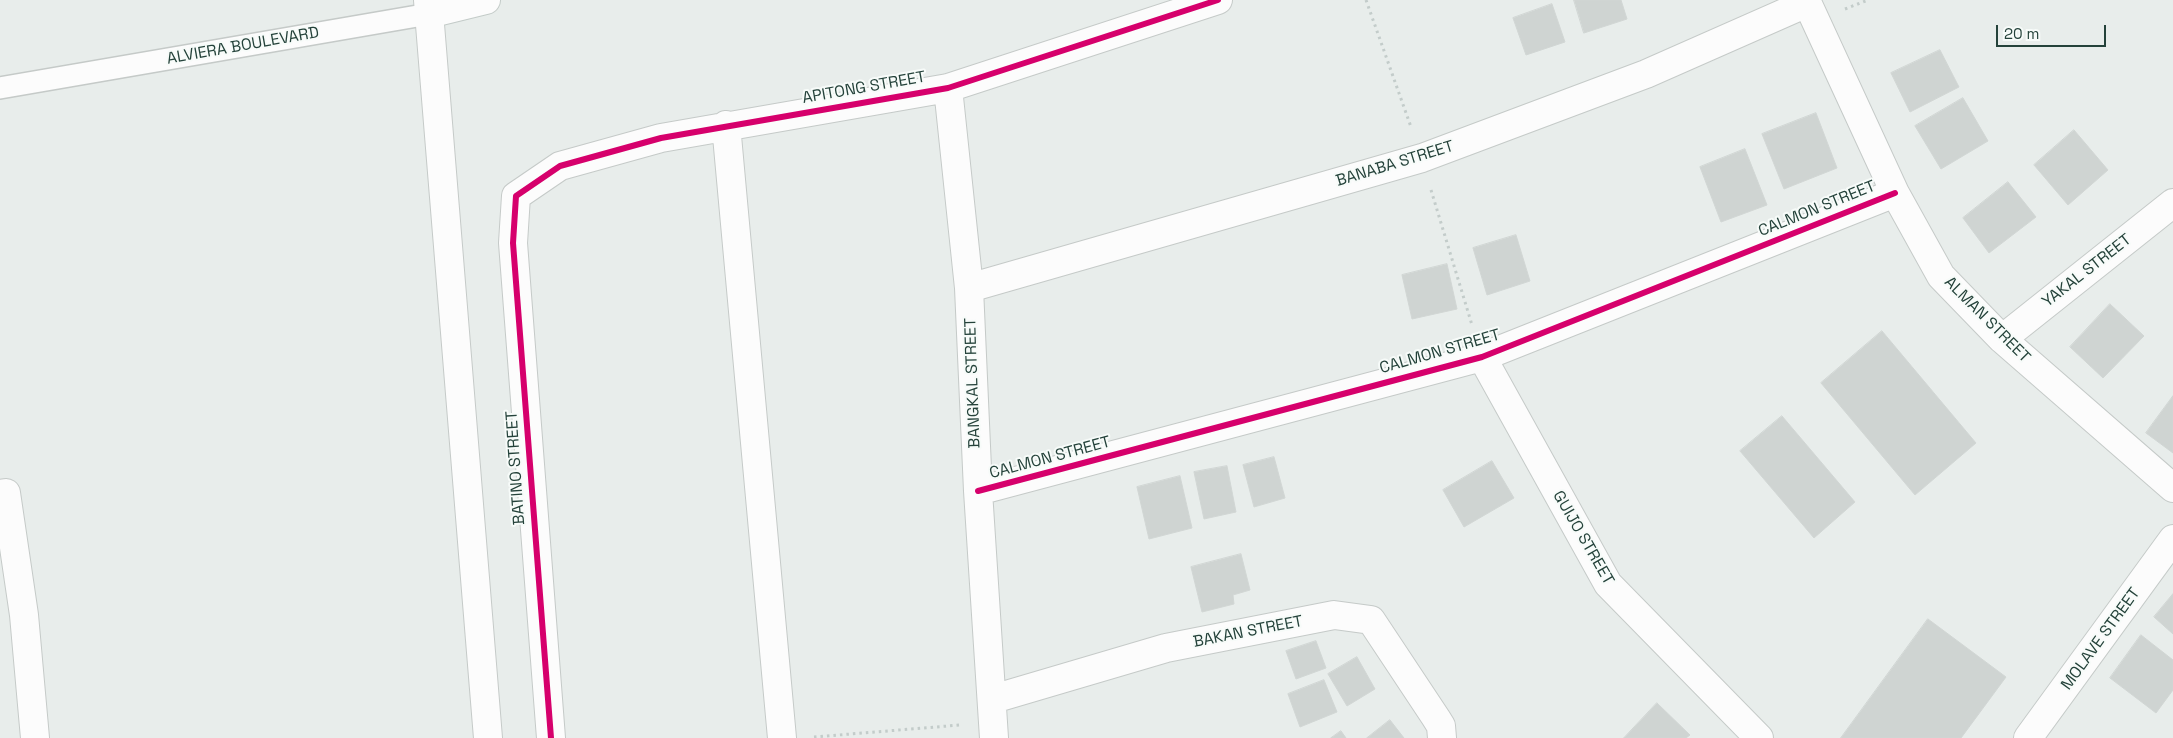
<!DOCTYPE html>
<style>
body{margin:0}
#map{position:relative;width:2173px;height:738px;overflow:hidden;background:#e8edeb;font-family:"Space Grotesk",sans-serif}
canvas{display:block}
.scale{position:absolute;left:1996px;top:25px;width:110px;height:22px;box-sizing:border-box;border:2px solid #24423a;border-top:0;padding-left:6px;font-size:15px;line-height:18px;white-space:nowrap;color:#24423a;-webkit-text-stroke:4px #f7fbf9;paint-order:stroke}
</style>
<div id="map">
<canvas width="2173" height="738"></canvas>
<div class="scale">20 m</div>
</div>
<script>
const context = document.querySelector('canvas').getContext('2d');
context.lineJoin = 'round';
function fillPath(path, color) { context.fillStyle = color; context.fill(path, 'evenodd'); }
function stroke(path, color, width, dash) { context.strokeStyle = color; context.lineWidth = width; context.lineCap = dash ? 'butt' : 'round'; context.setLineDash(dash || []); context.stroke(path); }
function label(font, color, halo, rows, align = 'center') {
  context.font = font + ' "Space Grotesk",sans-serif'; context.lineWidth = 4; context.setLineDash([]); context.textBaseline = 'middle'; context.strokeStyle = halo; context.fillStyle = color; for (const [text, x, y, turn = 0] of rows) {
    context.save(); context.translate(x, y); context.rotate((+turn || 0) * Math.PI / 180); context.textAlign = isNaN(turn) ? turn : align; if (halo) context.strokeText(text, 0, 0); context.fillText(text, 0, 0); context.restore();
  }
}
const building = new Path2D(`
 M1574,0H1621L1627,19L1584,33Z
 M1552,4L1565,42L1526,55L1513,18Z
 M1940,50L1959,87L1910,112L1891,73Z
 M1963,98L1988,141L1941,169L1915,126Z
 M1816,113L1837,168L1784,189L1762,134Z
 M2074,130L2108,170L2068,205L2034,165Z
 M1745,149L1767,205L1721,222L1700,167Z
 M2008,182L2036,217L1989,253L1963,218Z
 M1516,235L1530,281L1487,295L1473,248Z
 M1447,264L1457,309L1412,319L1402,275Z
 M2110,304L2144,336L2103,378L2070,347Z
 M1882,331L1976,443L1915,495L1821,383Z
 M2173,396V453L2146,433Z
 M1782,416L1855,502L1814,538L1740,451Z
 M1274,457L1285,498L1254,507L1243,465Z
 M1492,461L1514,498L1464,527L1443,490Z
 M1227,466L1236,512L1204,519L1194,472Z
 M1180,476L1192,528L1149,539L1137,487Z
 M1241,554L1250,590L1233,595L1234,604L1202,612L1191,567Z
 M2173,594V634L2154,617Z
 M1928,619L2006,677L1961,738H1841Z
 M2141,635L2173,660V690L2156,713L2110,678Z
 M1316,641L1326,668L1296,679L1286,651Z
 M1357,657L1375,689L1347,706L1328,674Z
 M1324,680L1337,712L1300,727L1288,694Z
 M1657,703L1690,735L1686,738H1624Z
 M1390,720L1404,738H1367Z
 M1341,731L1346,738H1331Z`);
const path = new Path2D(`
 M1366,0L1411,127
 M1845,9L1868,0
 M1431,190L1472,325
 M814,737L960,725`);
const lane = new Path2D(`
 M0,88L429,14`);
const street = new Path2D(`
 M428,0L488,738
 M1806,0L1895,193L1941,276L2002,339L2173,488
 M948,88L969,288L978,491L994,738
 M726,125L782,738
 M969,288L1422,158L1646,74L1807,3
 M2002,339L2173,203
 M1482,357L1608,584L1759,738
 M978,491L1482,357L1895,193
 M0,494L6,493L24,615L35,738
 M993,699L1166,648L1334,615L1371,620L1436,718L1441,726L1442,738
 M551,738L513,243L516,196L560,166L661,138L948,88L1218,0
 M2028,738L2173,539`);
const secondary = new Path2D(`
 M429,14L486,0`);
const cycleway = new Path2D(`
 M978,491L1482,357L1895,193
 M551,738L513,243L516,196L560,166L661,138L948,88L1218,0`);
const streetNames = [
 ["ALVIERA BOULEVARD",243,46,-10],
 ["APITONG STREET",864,88,-10],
 ["BANABA STREET",1395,164,-17],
 ["CALMON STREET",1817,209,-22],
 ["YAKAL STREET",2087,271,-38],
 ["ALMAN STREET",1987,320,45],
 ["CALMON STREET",1440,352,-16],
 ["BANGKAL STREET",973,383,-92],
 ["CALMON STREET",1050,458,-15],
 ["BATINO STREET",516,468,-94],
 ["GUIJO STREET",1583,538,60],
 ["BAKAN STREET",1248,632,-11],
 ["MOLAVE STREET",2101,639,-54]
];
fillPath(building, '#cfd4d2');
stroke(building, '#d1d6d4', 1);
stroke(lane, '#c5cac8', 24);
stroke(street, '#c5cac8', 30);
stroke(secondary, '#c3cbc8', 30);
stroke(path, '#c3ccca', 3, [2.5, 4]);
stroke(lane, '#fcfcfc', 21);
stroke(street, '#fcfcfc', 28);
stroke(secondary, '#fcfcfc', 28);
stroke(cycleway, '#d6006c', 6);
label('16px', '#24423a', '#f7fbf9', streetNames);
</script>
